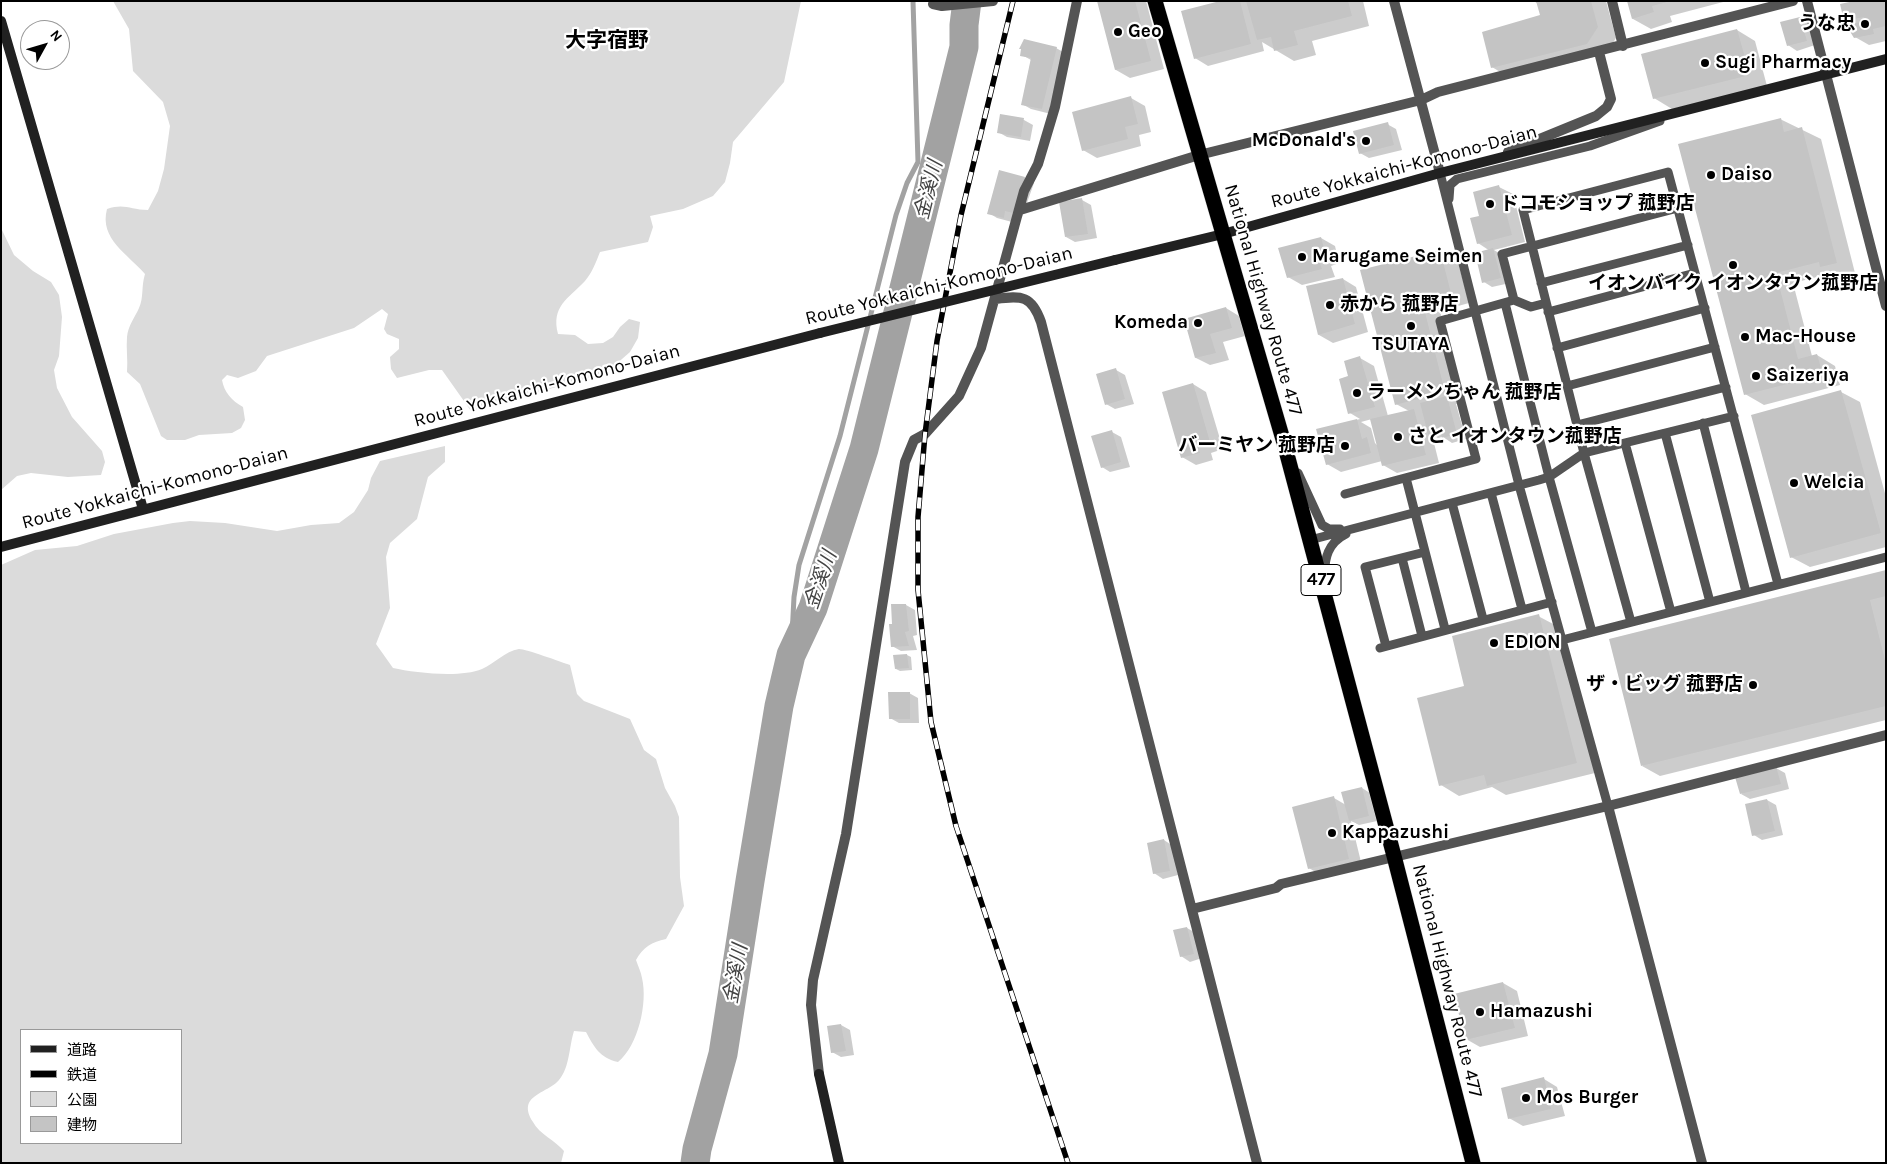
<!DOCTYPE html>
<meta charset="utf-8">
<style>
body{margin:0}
#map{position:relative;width:1887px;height:1164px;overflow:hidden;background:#fff;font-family:Karla,"Noto Sans JP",sans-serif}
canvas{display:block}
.frame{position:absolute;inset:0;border:2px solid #000;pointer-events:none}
.legend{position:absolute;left:20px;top:1029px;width:162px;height:115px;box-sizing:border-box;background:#fff;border:1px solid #999;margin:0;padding:6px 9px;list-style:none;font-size:15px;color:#000}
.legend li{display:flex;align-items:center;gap:10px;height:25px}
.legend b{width:25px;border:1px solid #999}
.north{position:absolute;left:20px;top:20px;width:50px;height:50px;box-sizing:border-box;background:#fff;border:1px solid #999;border-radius:50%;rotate:51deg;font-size:14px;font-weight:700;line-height:20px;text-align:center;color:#000}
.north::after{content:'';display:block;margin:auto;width:18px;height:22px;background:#000;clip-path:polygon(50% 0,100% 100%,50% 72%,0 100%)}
</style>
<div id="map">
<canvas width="1887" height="1164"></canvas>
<div class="frame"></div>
<ul class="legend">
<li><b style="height:6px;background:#212121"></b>道路</li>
<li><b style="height:6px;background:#000"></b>鉄道</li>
<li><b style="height:14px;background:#dbdbdb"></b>公園</li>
<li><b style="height:14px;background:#c4c4c4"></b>建物</li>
</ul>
<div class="north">N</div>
</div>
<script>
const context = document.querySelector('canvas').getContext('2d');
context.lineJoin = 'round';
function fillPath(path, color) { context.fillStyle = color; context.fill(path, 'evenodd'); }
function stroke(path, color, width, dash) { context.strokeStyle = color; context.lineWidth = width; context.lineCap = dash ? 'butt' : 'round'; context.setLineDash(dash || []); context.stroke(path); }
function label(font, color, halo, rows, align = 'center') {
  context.font = font + ' Karla,"Noto Sans JP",sans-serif'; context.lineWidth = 4.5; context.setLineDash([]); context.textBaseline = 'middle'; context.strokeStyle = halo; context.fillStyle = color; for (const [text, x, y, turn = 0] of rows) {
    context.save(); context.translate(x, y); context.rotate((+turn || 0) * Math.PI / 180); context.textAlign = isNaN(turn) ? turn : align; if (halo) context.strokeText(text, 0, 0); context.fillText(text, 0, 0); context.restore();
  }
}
const green = new Path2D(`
 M113,1H801L784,82L733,142L730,163L725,182L713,196L683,209L650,216L653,227L648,242L600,252C596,262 592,273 585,281C568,299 551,306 558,334L575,335L588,344L603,343L613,337L620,327L629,319L640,322L638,338L630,352L606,373L471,411L442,370H429L397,378L391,369L390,357L399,349V339L387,334L384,329L388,314L382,309L354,328L267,356L256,371L238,378L227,375L222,380C224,392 232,401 243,407L245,420L241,428L232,433L199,435L185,440H167L161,436L140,384L127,372C128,360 126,348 127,337C128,326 135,317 139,308C144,297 141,287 145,274C128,254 99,239 107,209C125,203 130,210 148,210L158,191L164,169L170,126L163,102L133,71L129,29Z
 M1,228L14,255L33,271L51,282L59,295L62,317L59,356L54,370L57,388L72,417L102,451L105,462L101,475L68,477L31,473L17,476L1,490Z
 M445,446V462L428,477L417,519L390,543L386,557L390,608L376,644L393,668C415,673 461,678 482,669C494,664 505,651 519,649C526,649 561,662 570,665L577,694L584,701L630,719L644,750L656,759L665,788L675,806L679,817L680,877L684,906L666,939C652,942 643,947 636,960C638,966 641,972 642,978C648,1003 638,1046 618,1062C600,1058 594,1047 586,1032L574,1031C569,1046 570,1067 559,1080C547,1094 516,1095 533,1122C539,1134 556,1141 564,1151L561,1163H1V565L35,550L77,546L114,534L173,523L190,521L225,523L277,531L311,525L339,523L354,512L368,490L371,478L380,461ZM21,1030H181V1143H21Z`);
const shadow = new Path2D(`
 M1098,1H1146L1164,69L1130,78L1116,70Z
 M1225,1H1363L1369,26L1312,41L1316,55L1294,61L1262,42L1264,51L1208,66L1195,58Z
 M1534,1H1606L1616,38L1606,54L1510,78L1492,67L1542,15L1538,4Z
 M1628,1H1727L1670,16L1672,22L1651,29L1633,19Z
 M1886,1V41L1869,45L1855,37L1852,25L1845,21Z
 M1800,18L1809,23L1815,45L1797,51L1788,45Z
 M1737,30L1755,41L1767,86L1672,109L1654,98Z
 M1056,48L1065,53L1051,114L1031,109L1022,104L1031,60L1022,55Z
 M1131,98L1145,106L1151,132L1139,135L1141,146L1097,158L1083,150Z
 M1001,115L1024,120L1033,125L1030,141L1007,137L998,132Z
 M1780,119L1821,139L1855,273L1840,277L1833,273L1793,283L1812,356L1817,355L1835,366L1840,385L1764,405L1745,394Z
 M1387,124L1396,129L1402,150L1369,158L1360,153Z
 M1000,171L1025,178L1034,183L1022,217L1014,215L1012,222L997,218L989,213Z
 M1499,187L1513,194L1525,242L1494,250L1502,255L1510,283L1492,287L1484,282L1490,251L1478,243L1480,217Z
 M1082,200L1091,205L1097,238L1075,242L1066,237Z
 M1321,238L1335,246L1339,263L1331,266L1335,277L1302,285L1288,277Z
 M1440,251L1458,262L1469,303L1440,311L1463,402L1456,404L1466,439L1452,443L1443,437L1438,438L1432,435L1439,463L1397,473L1383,465L1382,461L1341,472L1327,464L1318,430L1360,419L1350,413V377L1360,358L1374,366L1388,416L1409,411L1396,404L1362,271ZM1372,419L1378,446L1375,443L1371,428L1361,422Z
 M1343,279L1356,287L1368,332L1333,343L1319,335L1307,287Z
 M1226,308L1239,316L1245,336L1223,342L1229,360L1210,365L1196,358L1185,320Z
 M1116,370L1125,375L1134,404L1115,409L1106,404Z
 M1193,384L1206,392L1223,449L1211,453L1213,460L1196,465L1182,457Z
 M1841,392L1860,402L1886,497V547L1810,567L1791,557Z
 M1112,432L1121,437L1130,467L1110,472L1102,467Z
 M1886,571V720L1660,776L1642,766Z
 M906,605L915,610L917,635L913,636L917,650L901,651L892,646L894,625Z
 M1538,616L1557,626L1595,773L1506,795L1492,787L1459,796L1441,785L1466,687Z
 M907,655L911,657L912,670L900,671L896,669Z
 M909,693L918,698L919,723H899L890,718Z
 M1776,768L1785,773L1789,789L1750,799L1741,794Z
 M1362,788L1370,793L1377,821L1359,825L1351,821L1362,866L1322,876L1309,868L1334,798L1346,805Z
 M1767,800L1776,805L1783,835L1762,840L1754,835Z
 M1164,840L1173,846L1178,875L1163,879L1154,873Z
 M1187,928L1196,933L1202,958L1190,962L1181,956Z
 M1503,983L1517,991L1528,1036L1480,1047L1466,1039Z
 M841,1025L850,1030L854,1055L841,1057L832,1052Z
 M1544,1079L1557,1087L1565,1116L1523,1126L1509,1118Z`);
const stream = new Path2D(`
 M791,655L794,597L799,565L840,436L896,215L907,183L918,162L913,1`);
const river = new Path2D(`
 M695,1163L697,1149L723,1054L750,881L779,706L791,655L813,608L864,449L964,47V25L967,1`);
const building = new Path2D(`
 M1097,1H1135L1151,61L1115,70Z
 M1220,1H1240L1251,44L1194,59L1181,11Z
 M1246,1H1348L1352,16L1294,31L1298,45L1274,51L1271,37L1257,40Z
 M1536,1H1591L1598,27L1587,44L1491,68L1482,32L1540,15Z
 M1627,1H1667V2L1652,6L1654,12L1632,19Z
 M1854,1H1886V26L1873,29L1874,34L1854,38L1846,25L1865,21L1864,17L1844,21L1840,4Z
 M1800,17L1807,41L1787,46L1780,22Z
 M1737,29L1750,75L1653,99L1641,54Z
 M1024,39L1057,47L1042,109L1021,105L1031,58L1020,56L1021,49H1019Z
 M1131,96L1138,124L1125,127L1128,139L1082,151L1072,112Z
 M1000,114L1024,118L1021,137L997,133Z
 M1781,118L1784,132L1802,127L1837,263L1820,267L1819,262L1776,273L1798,359L1817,354L1823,375L1744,395L1678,144Z
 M1388,122L1394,145L1359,154L1353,131Z
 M999,170L1025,177L1013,213L1005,211L1004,218L987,214Z
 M1499,185L1512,235L1477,244L1470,218L1479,216L1473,192Z
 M1082,198L1088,234L1065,237L1059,202Z
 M1321,237L1326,256L1318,258L1322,269L1287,278L1278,248Z
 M1493,248L1501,278L1482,283L1475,253Z
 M1440,250L1451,293L1422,300L1445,392L1395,405L1360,270Z
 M1343,278L1355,324L1318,335L1306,286Z
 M1226,307L1232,328L1210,334L1216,353L1195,358L1184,319Z
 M1360,356L1375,407L1348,414L1339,379L1348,376L1344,361Z
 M1116,368L1125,399L1105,405L1096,374Z
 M1193,383L1210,442L1198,446L1200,453L1181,458L1162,392Z
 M1841,390L1881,533L1790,558L1751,415Z
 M1447,396L1457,434L1442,438L1440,430L1428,434L1420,403Z
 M1414,409L1426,455L1382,466L1370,419Z
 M1357,419L1362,439L1367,437L1371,453L1326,465L1316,429Z
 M1112,430L1121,462L1101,468L1091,436Z
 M1886,570V596L1870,600L1886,664V706L1641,766L1609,639Z
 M891,604H906L909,631L905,632L909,646L891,647L889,624H892Z
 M1539,614L1577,763L1487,786L1484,775L1439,786L1417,698L1464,686L1452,636Z
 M907,654L909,668L895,669L893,655Z
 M888,692H910V719H889Z
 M1776,766L1781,784L1740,794L1735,777Z
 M1362,787L1369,816L1349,821L1341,792Z
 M1334,796L1349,859L1308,869L1292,807Z
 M1767,799L1775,831L1752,836L1745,804Z
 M1164,839L1170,871L1153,874L1147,843Z
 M1187,927L1194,954L1180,957L1173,930Z
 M1503,982L1515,1028L1465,1040L1454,994Z
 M841,1024L846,1051L831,1053L827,1026Z
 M1544,1077L1551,1109L1508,1119L1501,1088Z`);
const lane = new Path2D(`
 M1440,173L1519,485L1608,806
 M1449,199L1450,185L1457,179L1590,146L1660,121
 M1541,283L1688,245
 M1514,300L1531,307L1546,303
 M1505,303L1549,477L1592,632
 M1548,312L1695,273
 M1557,348L1705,308
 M1567,386L1715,347
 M1703,423L1746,592
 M1577,425L1726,387
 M1665,433L1710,602
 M1625,443L1671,612
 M1298,473L1322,525L1329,529H1340
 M1406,478L1445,629
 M1491,493L1522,609
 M1345,494L1476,459L1440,321L1514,300L1502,254L1678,208
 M1452,503L1483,619
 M1310,540L1539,480L1549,477L1584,453L1734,416
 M1402,558L1422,636
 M1325,577C1324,558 1328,543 1346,534
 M1631,622L1584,453L1523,210L1668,172L1778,584
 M1562,640L1886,557
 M1386,646L1365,567L1425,552
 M1380,648L1552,602`);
const street = new Path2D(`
 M934,1L933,4L942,6L993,1
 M1394,1L1440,173
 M1612,1L1623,46
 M1807,1L1886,306
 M1508,152L1596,116L1607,107L1611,99L1599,52
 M1020,210L1199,155L1421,100L1438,92L1793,1
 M996,299C1022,295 1032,296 1041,322L1257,1163
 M1608,806L1702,1163
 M1192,909L1276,888L1281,884L1608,806L1886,735
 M819,1074L811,1005L813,980L846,834L905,462L914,440L925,434L959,396L981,348L1024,191L1038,164L1055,107L1077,1`);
const secondary = new Path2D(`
 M1,21L143,509
 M1115,260L1223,234L1440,173L1886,59
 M1,547L820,333
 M819,1074L839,1163`);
const highway = new Path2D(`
 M1155,1L1284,443L1394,856L1473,1163`);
const rail = new Path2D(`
 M1013,1L961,215L937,341L925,434L918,517V590L931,722L956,826L1068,1163`);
const secondaryBridge = new Path2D(`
 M820,333L1115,260`);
const markers = [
 [1865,24,5,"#000"],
 [1118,32,5,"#000"],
 [1705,63,5,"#000"],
 [1366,141,5,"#000"],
 [1711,175,5,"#000"],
 [1490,204,5,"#000"],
 [1302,257,5,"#000"],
 [1733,265,5,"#000"],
 [1330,305,5,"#000"],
 [1198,323,5,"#000"],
 [1411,326,5,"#000"],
 [1745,337,5,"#000"],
 [1756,376,5,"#000"],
 [1357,393,5,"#000"],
 [1398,437,5,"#000"],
 [1345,446,5,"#000"],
 [1794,483,5,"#000"],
 [1494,643,5,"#000"],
 [1753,685,5,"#000"],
 [1332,833,5,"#000"],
 [1480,1012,5,"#000"],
 [1526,1098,5,"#000"]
];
const shields = [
 [1321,580,40]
];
const shieldNames = [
 ["477",1321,580]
];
const poiNames = [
 ["うな忠",1855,24,"right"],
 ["Geo",1128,32],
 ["Sugi Pharmacy",1715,63],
 ["McDonald's",1356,141,"right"],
 ["Daiso",1721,175],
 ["ドコモショップ 菰野店",1500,204],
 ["Marugame Seimen",1312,257],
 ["イオンバイク イオンタウン菰野店",1733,284,"center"],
 ["赤から 菰野店",1340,305],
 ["Komeda",1188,323,"right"],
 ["Mac-House",1755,337],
 ["TSUTAYA",1411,345,"center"],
 ["Saizeriya",1766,376],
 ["ラーメンちゃん 菰野店",1367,393],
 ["さと イオンタウン菰野店",1408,437],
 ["バーミヤン 菰野店",1335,446,"right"],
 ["Welcia",1804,483],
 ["EDION",1504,643],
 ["ザ・ビッグ 菰野店",1743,685,"right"],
 ["Kappazushi",1342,833],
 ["Hamazushi",1490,1012],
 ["Mos Burger",1536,1098]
];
const streetNames = [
 ["Route Yokkaichi-Komono-Daian",1404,167,-15],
 ["Route Yokkaichi-Komono-Daian",939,286,-14],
 ["National Highway Route 477",1263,300,74],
 ["Route Yokkaichi-Komono-Daian",547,386,-15],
 ["Route Yokkaichi-Komono-Daian",155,488,-15],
 ["National Highway Route 477",1447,981,76]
];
const waterNames = [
 ["金溪川",929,190,-76],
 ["金溪川",821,580,-71],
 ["金溪川",736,974,-80]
];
const quarterNames = [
 ["大字宿野",607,41]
];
fillPath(green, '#dbdbdb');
fillPath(shadow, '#0003');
stroke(stream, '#a2a2a2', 5);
stroke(river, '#a2a2a2', 29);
fillPath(building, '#c4c4c4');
stroke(highway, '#dbdbdb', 16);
stroke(lane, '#545454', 9);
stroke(street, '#545454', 10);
stroke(secondary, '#212121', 10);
stroke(highway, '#000', 15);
stroke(rail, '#000', 5.5);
stroke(rail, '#fff', 4, [11]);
stroke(secondaryBridge, '#212121', 10);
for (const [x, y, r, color] of markers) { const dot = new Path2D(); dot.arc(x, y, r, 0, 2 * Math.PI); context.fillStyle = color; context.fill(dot); stroke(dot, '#fff', 2); }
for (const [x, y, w] of shields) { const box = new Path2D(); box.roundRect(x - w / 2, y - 15.5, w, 31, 4); context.fillStyle = '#fff'; context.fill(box); stroke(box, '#000', 1); }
label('bold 18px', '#000', null, shieldNames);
label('bold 19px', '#000', '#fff', poiNames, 'left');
label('19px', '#000', '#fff', streetNames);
label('italic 20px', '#434343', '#fff', waterNames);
label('bold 21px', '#000', '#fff', quarterNames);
</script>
